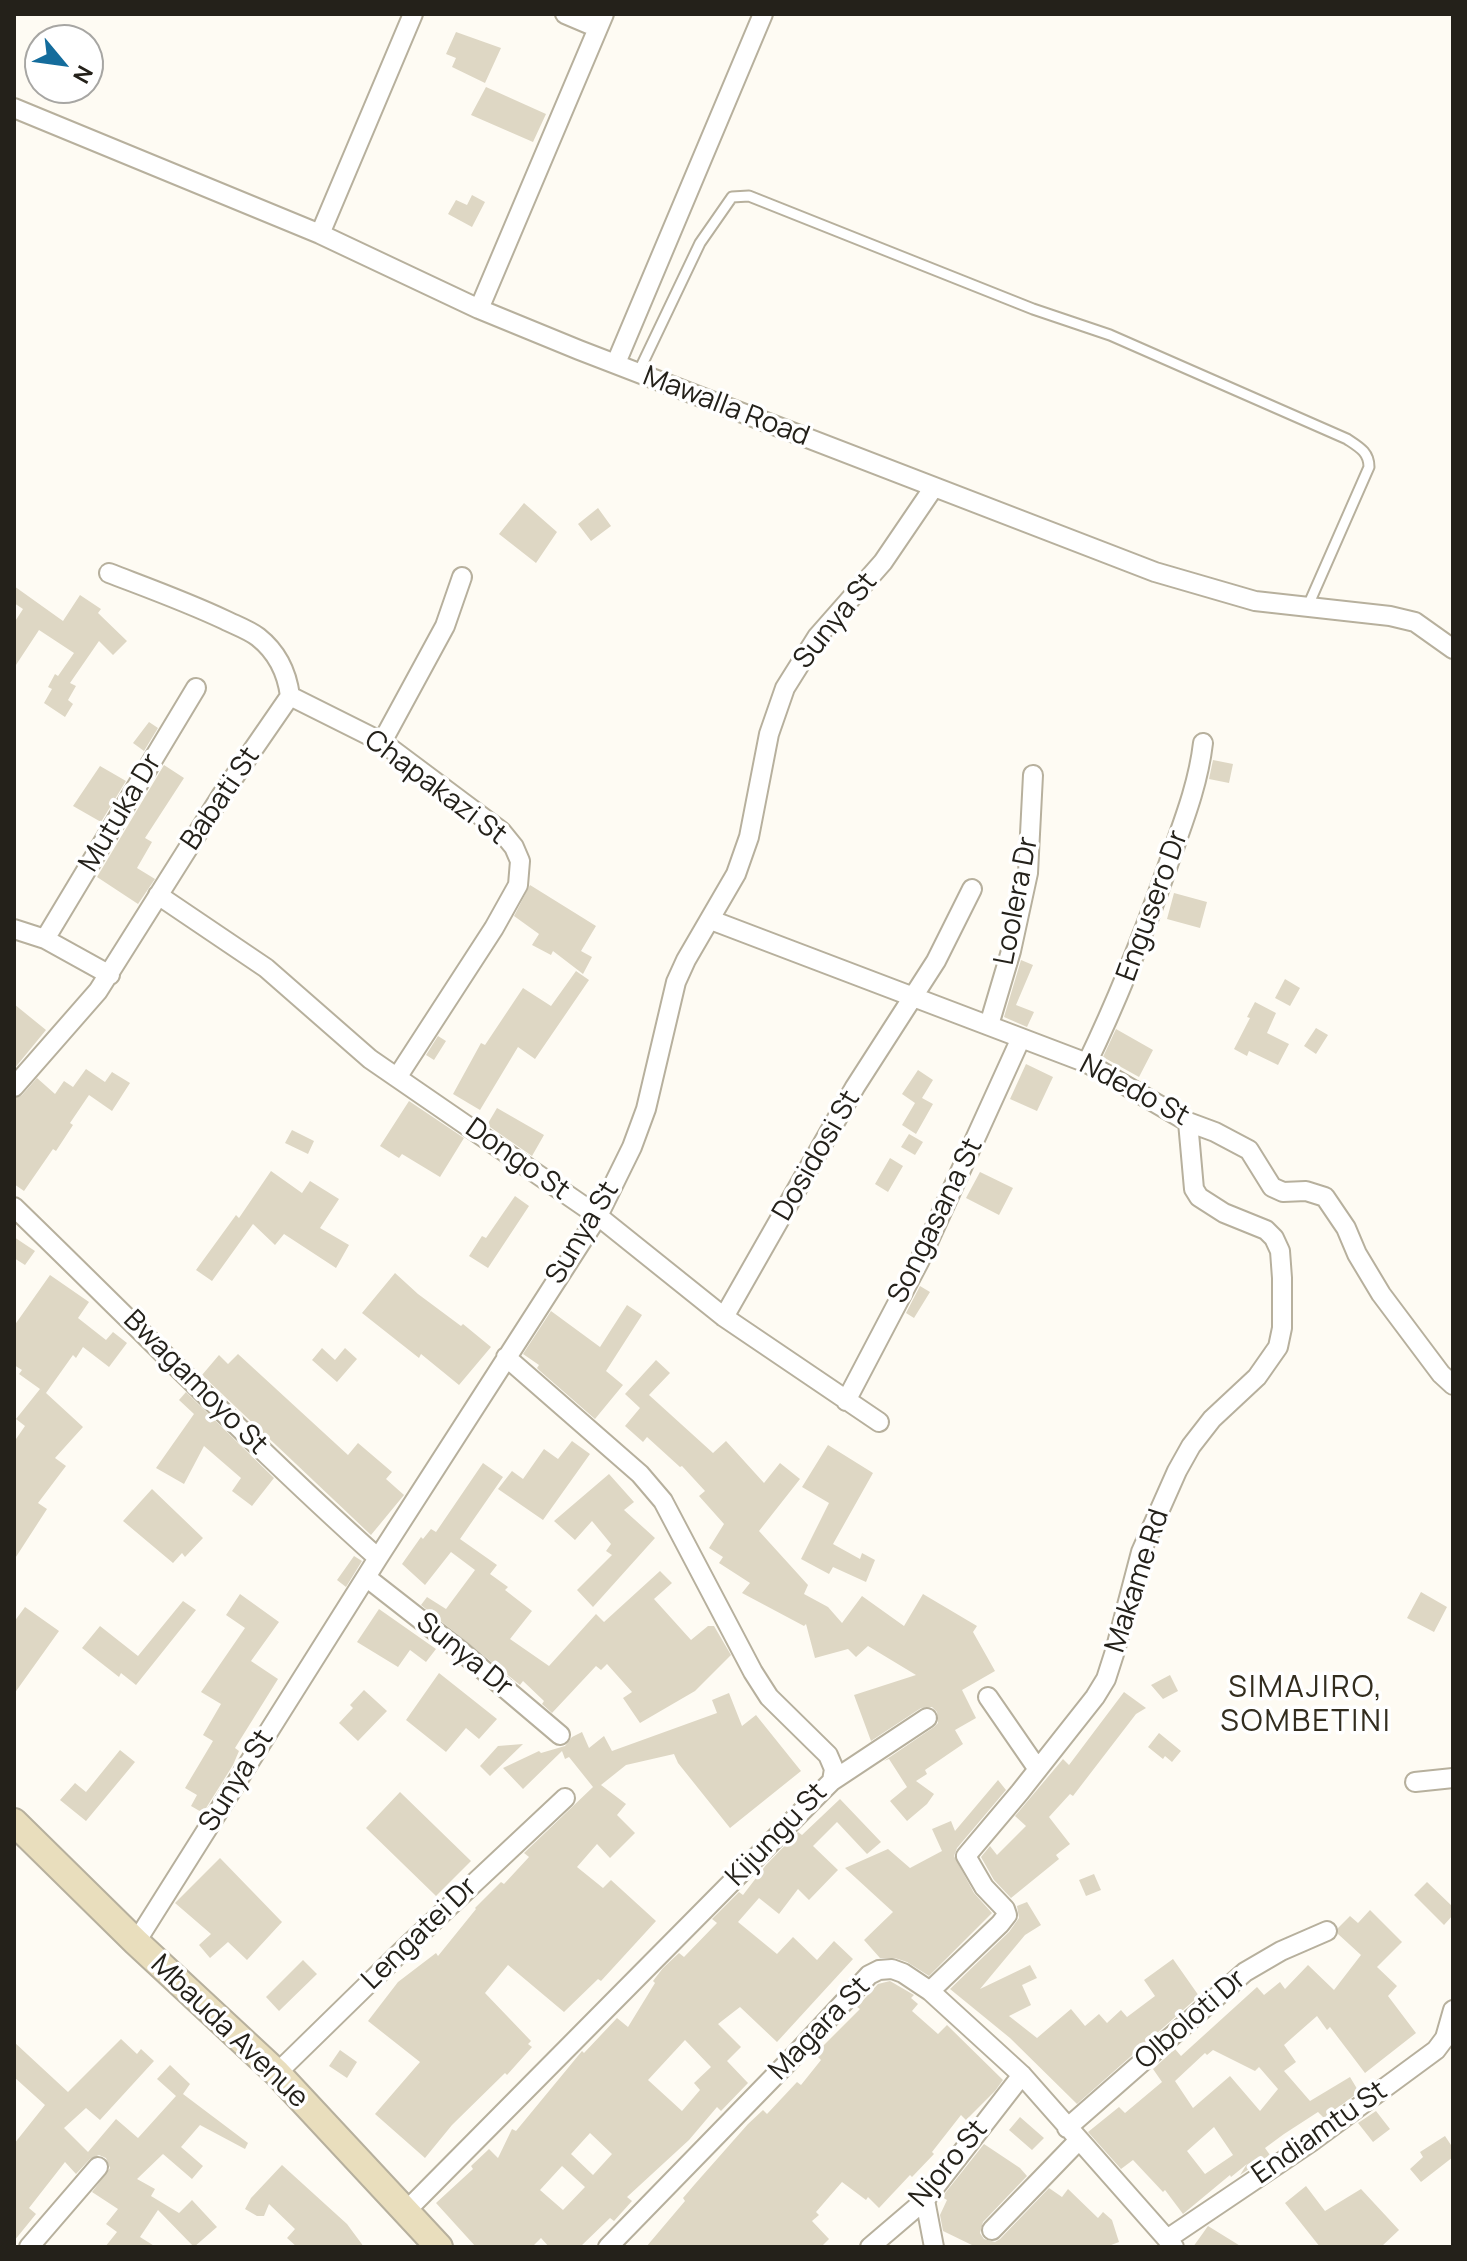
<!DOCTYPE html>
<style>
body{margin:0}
#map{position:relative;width:1467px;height:2261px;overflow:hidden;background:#fefbf3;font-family:Manrope,sans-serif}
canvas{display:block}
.frame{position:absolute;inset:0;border:16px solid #24211a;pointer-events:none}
.north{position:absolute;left:24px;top:24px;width:80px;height:80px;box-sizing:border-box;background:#fff;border:2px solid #a7a6a3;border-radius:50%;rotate:119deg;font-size:22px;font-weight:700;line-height:32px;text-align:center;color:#24211a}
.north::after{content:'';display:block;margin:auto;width:28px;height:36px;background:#146c9c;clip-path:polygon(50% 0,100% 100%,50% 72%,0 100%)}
</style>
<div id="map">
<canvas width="1467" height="2261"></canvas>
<div class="frame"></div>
<div class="north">N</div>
</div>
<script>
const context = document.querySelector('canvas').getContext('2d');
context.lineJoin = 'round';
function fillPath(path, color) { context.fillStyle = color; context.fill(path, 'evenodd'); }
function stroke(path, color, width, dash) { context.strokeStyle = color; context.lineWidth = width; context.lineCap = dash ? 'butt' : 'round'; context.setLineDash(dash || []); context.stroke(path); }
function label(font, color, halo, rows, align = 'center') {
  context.font = font + ' Manrope,sans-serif'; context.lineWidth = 7; context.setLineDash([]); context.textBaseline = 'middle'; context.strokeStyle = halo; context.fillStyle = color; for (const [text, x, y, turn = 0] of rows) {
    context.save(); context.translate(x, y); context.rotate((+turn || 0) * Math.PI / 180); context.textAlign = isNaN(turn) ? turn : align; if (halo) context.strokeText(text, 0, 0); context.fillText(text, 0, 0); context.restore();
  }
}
const building = new Path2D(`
 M456,32L501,48L485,83L452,67L456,58L446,54Z
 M486,87L546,114L533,142L471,115Z
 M472,195L485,202L472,227L448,214L456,200L467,205Z
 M524,503L557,532L536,563L499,534Z
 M598,508L611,526L591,541L578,524Z
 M14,586L63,621L80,595L101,609L98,613L127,641L113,655L99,641L70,683L76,686L68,700L73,704L65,717L44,703L52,689L48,687L55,674L58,676L74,653L39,630L14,668V623L23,609L14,603Z
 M149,722L158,728L144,751L133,743Z
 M1213,760L1233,764L1229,783L1209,779Z
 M164,765L184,778L145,838L152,842L137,868L155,879L138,904L97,877Z
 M100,766L126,781L101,822L73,806Z
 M530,885L596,926L581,951L592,957L583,974L553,951L551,955L532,945L539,934L514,916Z
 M1174,893L1207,902L1200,928L1167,919Z
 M1021,960L1033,965L1016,1005L1034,1012L1027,1027L1004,1017Z
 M576,971L589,980L535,1059L518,1047L480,1110L453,1094L481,1043L485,1045L523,988L551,1006Z
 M1285,979L1300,988L1290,1006L1275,998Z
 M1255,1002L1276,1013L1267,1033L1289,1044L1278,1065L1249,1051L1247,1056L1234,1049L1250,1018L1247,1017Z
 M14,1004L46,1030L14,1069Z
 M1316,1028L1328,1035L1316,1054L1304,1046Z
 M1116,1029L1153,1050L1139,1077L1103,1057Z
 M438,1036L446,1041L434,1060L426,1055Z
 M1026,1064L1053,1077L1037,1111L1010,1099Z
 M86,1069L105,1082L112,1072L130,1083L112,1111L89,1095L70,1123L73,1125L56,1151L53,1149L24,1191L14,1184V1099L22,1095L37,1078L55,1094L64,1081L73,1087Z
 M918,1070L933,1080L922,1098L933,1104L916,1134L902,1125L915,1103L902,1094Z
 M409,1101L464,1138L440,1177L402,1154L399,1158L380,1146Z
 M497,1108L544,1135L532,1156L487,1125Z
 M292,1130L314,1141L308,1154L285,1143Z
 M909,1134L923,1142L915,1155L901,1147Z
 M890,1158L903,1166L888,1192L875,1184Z
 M271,1171L302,1193L310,1181L339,1199L320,1228L349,1245L336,1268L284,1234L275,1245L253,1224L212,1281L196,1270L236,1215L239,1218Z
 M980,1172L1013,1188L999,1215L966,1198Z
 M515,1196L529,1206L488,1268L469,1256L482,1236L486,1238Z
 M14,1237L35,1251L25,1265L14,1258Z
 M395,1273L418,1294L461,1326L463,1324L491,1347L459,1385L421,1354L419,1358L362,1313Z
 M50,1275L89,1302L78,1318L106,1340L113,1332L127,1343L109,1367L83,1347L76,1358L73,1355L46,1393L83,1427L55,1458L66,1466L38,1503L47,1509L14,1560V1442L25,1426L16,1419L40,1389L19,1374L22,1370L14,1365V1326Z
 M920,1286L930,1292L914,1318L906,1313Z
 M627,1305L642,1315L606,1371L623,1385L595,1419L540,1371L537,1368L539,1365L523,1354L551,1311L600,1347Z
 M322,1348L335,1360L345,1348L357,1359L337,1382L312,1360Z
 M238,1354L348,1455L358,1443L392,1472L386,1479L404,1495L371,1535L202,1375L219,1355L228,1364Z
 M656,1360L670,1373L649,1395L713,1453L726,1441L764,1483L780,1463L800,1479L759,1531L808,1585L804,1594L828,1607L842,1623L862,1596L904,1626L923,1594L977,1626L973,1632L995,1671L962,1690L976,1718L955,1730L963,1744L925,1770L927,1774L916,1781L934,1794L927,1804L907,1821L890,1801L907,1787L889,1759L884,1761L934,1727L938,1723L937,1712L932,1707L921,1708L871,1741L854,1695L916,1675L868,1646L856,1657L848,1649L815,1658L806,1624L804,1626L742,1593L750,1583L719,1563L723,1557L709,1548L724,1524L699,1496L705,1491L682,1466L680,1467L647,1437L643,1442L625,1426L640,1408L625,1394Z
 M186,1392L274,1478L252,1506L232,1491L241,1478L204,1446L184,1484L156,1468L194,1414L179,1400Z
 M572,1441L590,1454L543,1520L498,1489L512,1471L523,1479L544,1449L558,1459Z
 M828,1445L873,1473L833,1544L860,1559L862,1553L875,1560L866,1582L833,1567L829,1574L801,1559L829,1503L802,1487Z
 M483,1463L503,1477L460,1539L497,1565L490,1574L508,1587L505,1590L532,1611L510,1639L549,1666L596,1614L604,1622L660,1571L672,1583L654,1599L691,1640L708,1626H714L731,1655L695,1691L640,1723L623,1698L632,1692L607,1664L601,1670L596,1666L552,1713L542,1704L544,1701L523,1681L520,1685L421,1605L427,1597L446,1609L475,1570L451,1552L425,1585L402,1564L421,1537L423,1539L431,1529L436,1532Z
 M609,1474L634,1502L624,1510L655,1538L593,1607L577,1590L612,1555L606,1551L611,1544L592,1521L575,1540L554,1521Z
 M152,1489L203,1538L185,1557L182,1553L173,1563L123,1521Z
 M354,1556L362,1561L346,1587L337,1580Z
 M1421,1592L1447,1607L1434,1632L1407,1618Z
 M240,1594L279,1622L251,1661L278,1679L235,1748L239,1751L233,1765L203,1813L191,1806L197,1795L185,1788L213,1741L203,1735L221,1704L201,1692L245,1628L226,1615Z
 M183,1601L196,1610L136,1685L121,1673L119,1677L82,1648L100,1626L138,1656Z
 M25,1607L59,1631L14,1694V1622Z
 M379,1609L436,1649L426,1662L410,1650L398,1667L357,1642Z
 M439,1673L497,1719L479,1739L466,1728L446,1752L406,1720Z
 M1170,1675L1178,1691L1163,1699L1151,1685Z
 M364,1690L387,1711L358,1741L339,1723L353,1708L350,1705Z
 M1124,1692L1146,1708L1136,1714L1073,1796L1070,1794L1049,1817L1070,1844L1056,1855L1059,1859L1011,1898L994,1880L981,1857L990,1846L997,1855L1026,1826L1015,1816L1063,1759L1069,1765Z
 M729,1693L742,1726L756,1715L801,1771L730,1828L678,1763L674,1754L626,1765L601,1785L626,1804L617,1815L635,1833L610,1858L597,1844L577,1867L603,1888L611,1880L656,1921L601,1981L598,1979L564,2012L508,1965L485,1993L531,2041L528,2044L532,2047L507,2075L505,2073L452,2125L425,2158L375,2114L420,2062L368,2021L398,1982L436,1953L438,1956L476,1909L475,1908L501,1882L504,1884L529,1857L524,1853L593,1787L569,1757L565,1759L562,1751L523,1789L503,1768L539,1751L541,1753L565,1746L572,1737L582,1732L589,1748L604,1736L612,1751L717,1713L712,1700Z
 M1159,1733L1181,1751L1172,1762L1165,1756L1163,1759L1148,1747Z
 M523,1744L490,1776L480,1766L498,1746Z
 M120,1750L135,1762L86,1821L60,1800L75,1783L86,1792Z
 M998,1780L1006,1790L957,1848L954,1856L974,1893L992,1913L929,1976L907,1962L895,1958H880L864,1940L893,1912L845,1868L888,1849L910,1868L942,1851L932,1829L951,1821L955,1831Z
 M400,1792L471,1861L436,1896L366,1828Z
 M840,1799L881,1842L867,1854L837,1822L813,1846L838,1870L809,1900L798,1889L779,1914L759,1898L738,1922L777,1954L793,1937L817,1960L834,1941L853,1959L777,2042L740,2007L718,2024L741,2047L727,2061L748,2083L721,2111L717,2107L689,2140L627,2197L632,2201L614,2221L610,2218L580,2247H549L541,2238L532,2247H476L436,2203L473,2169L471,2166L489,2149L498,2158L512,2129L516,2131L582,2051L584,2053L617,2018L628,2027L655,1983L653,1981L663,1968L679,1953L684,1957L717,1923L712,1919L739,1892L743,1895L766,1865L798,1832L802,1835ZM685,2040L711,2067L694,2083L700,2090L682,2111L648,2080ZM590,2133L612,2154L593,2175L571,2154ZM562,2166L585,2187L563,2210L540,2190Z
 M220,1858L282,1922L247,1960L228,1942L210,1958L199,1945L211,1934L175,1903Z
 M1094,1874L1101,1890L1086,1896L1079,1880Z
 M1427,1882L1453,1907V1915L1444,1925L1414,1895Z
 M1027,1902L1041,1925L1025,1935L980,1989L1030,1965L1037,1978L1022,1985L1031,2005L1009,2016L1037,2038L1071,2009L1085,2026L1099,2014L1107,2023L1121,2010L1127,2017L1155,1996L1144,1980L1173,1959L1199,1996L1077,2104L1010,2038L950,1989L1009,1932L1019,1918L1017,1906Z
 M1370,1910L1402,1942L1377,1967L1397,1986L1388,1996L1416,2033L1365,2073L1330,2027L1327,2030L1317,2016L1284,2045L1296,2062L1284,2071L1310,2101L1350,2077L1359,2092L1324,2118L1318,2112L1284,2134L1265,2148L1270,2155L1240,2175L1247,2164L1231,2177L1230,2175L1183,2214L1165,2190L1163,2192L1133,2160L1121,2169L1088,2132L1119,2107L1125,2113L1162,2082L1153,2069L1175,2049L1181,2056L1257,1987L1264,1995L1280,1982L1285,1989L1308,1965L1334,1990L1361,1955L1338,1934V1928L1350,1916L1358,1923ZM1213,2050L1255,2071L1259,2067L1278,2089L1260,2111L1230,2076L1193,2108L1175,2081L1205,2053L1207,2055ZM1214,2127L1233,2155L1205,2174L1187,2151Z
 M303,1960L317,1974L279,2011L266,1997Z
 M890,1981L914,1995L911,1998L918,2004L912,2011L938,2034L947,2025L1003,2080L995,2091L966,2120L961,2115L932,2152L934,2154L912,2177L910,2175L879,2208L868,2197L866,2200L842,2182L816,2212L819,2215L812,2221L829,2239L821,2247H646L685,2201L683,2198L695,2184L748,2124L763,2110L767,2114L797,2082L801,2085L821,2060L815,2054L860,2009L857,2007L878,1984Z
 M121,2039L137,2054L141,2049L154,2061L100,2120L86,2108L64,2128L88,2152L116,2119L138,2138L176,2096L157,2079L170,2065L190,2084L183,2094L248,2143L245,2149L200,2125L181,2147L203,2166L192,2179L163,2154L137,2179L155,2189L151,2196L179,2213L192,2200L217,2227L194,2247L158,2210L140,2237L156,2247H105L117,2232L106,2224L118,2209L92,2192L110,2168L106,2158L99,2155L90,2159L76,2174L65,2162L29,2208L36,2214L14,2241V2144L45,2105L14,2077V2042L68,2092Z
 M340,2050L357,2062L347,2078L329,2066Z
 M1376,2111L1390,2129L1373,2142L1358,2123Z
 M1020,2117L1044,2138L1032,2150L1009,2130Z
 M1445,2136L1453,2148V2157L1421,2182L1410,2169L1423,2157L1420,2152Z
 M984,2144L1020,2168L1027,2176L983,2222L980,2233L984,2239L995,2242L1000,2239L1049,2188L1062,2197L1068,2189L1098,2218L1103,2212L1112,2220L1119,2242L1106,2247H976L943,2231L940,2215L947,2200L942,2197Z
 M282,2165L347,2224L364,2247H297L287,2238L295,2229L269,2204L264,2216H257L245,2209L251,2198Z
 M1306,2186L1325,2211L1361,2189L1399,2230L1381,2247H1320L1285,2203Z
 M1208,2226L1242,2247H1193Z`);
const lane = new Path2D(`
 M638,373L700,243L732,197L749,196L1033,309L1110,335L1347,439C1359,447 1369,452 1369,467L1307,608`);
const street = new Path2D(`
 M565,14L598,28
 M14,108L320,234L479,309L579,350L1155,572L1255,601L1390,616L1415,622L1453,649
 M320,234L413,14
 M479,309L604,14
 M616,363L763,14
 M290,696L382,742L501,831L514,847L520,861L518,885L494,928L398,1076
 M382,742L445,626L462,577
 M158,895L266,968L370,1059L598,1216L724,1317L879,1422
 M711,920L1087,1063L1188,1122L1215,1132L1249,1150L1272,1187L1283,1192L1306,1191L1325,1197L1346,1228L1357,1254L1381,1294L1441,1374L1453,1385
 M14,929L45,939L110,975
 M45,939L196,688
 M989,1025L1011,951L1028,873L1033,775
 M1087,1063C1118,999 1144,933 1168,865C1182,825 1198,786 1203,743
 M14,1087L98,991L221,796L290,696C287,673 277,652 258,637C249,630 235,625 225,620C187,602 148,588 109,573
 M14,1207C135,1324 252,1445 378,1558
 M724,1317L855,1087L936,961L972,889
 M846,1401L920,1260L1021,1038
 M366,1577L462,1652L560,1735
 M988,1697L1037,1768
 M832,1781L927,1718
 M1415,1782L1453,1778
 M136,1942L378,1558L598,1216L632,1147L646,1109L676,982L686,960L736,874L749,837L769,734L785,688L817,637L883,562L934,487
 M930,1991L1000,1924L1007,1915L1005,1909L984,1887L966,1856L1020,1792L1095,1697L1106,1679L1115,1651L1141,1552L1177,1471L1191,1446L1212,1419L1257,1377L1278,1347L1282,1328V1278L1280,1251L1274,1238L1266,1230L1224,1213L1199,1197L1194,1189L1188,1122
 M277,2073L406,1947L565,1798
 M1067,2128L1245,1972L1281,1951L1327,1931
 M925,2200L934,2247
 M407,2210L818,1795L832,1781L834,1769L828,1755L769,1697L753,1672L663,1501L640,1474L506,1357
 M992,2230L1078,2141
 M1167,2239L1311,2142L1436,2050L1445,2038L1453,2010
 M29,2247L98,2167
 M608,2247L794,2056L869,1975L879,1970L892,1969L903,1973L930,1991L1022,2075L1174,2247
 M870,2247L925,2200L1022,2075`);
const secondary = new Path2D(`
 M14,1822L136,1942L277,2073L439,2247`);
const streetNames = [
 ["Mawalla Road",726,407,21],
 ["Sunya St",836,621,-51],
 ["Chapakazi St",435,788,37],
 ["Babati St",221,799,-56],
 ["Mutuka Dr",121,813,-59],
 ["Loolera Dr",1017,901,-79],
 ["Engusero Dr",1153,906,-70],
 ["Ndedo St",1134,1091,28],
 ["Dosidosi St",817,1156,-60],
 ["Dongo St",517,1160,35],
 ["Songasana St",936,1221,-64],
 ["Sunya St",583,1233,-59],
 ["Bwagamoyo St",195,1383,45],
 ["Makame Rd",1138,1581,-72],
 ["Sunya Dr",464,1655,39],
 ["Sunya St",237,1781,-58],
 ["Kijungu St",777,1835,-46],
 ["Lengatei Dr",420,1934,-44],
 ["Olboloti Dr",1191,2020,-41],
 ["Magara St",820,2029,-46],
 ["Mbauda Avenue",229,2032,44],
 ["Endiamtu St",1320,2133,-35],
 ["Njoro St",949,2164,-50]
];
const neighbourhoodNames = [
 ["SIMAJIRO,",1306,1689],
 ["SOMBETINI",1306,1723]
];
fillPath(building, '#ded7c4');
stroke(lane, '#b7b09d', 13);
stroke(street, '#b7b09d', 22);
stroke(secondary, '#b7b09d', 30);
stroke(lane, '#fff', 9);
stroke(street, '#fff', 18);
stroke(secondary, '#e9debd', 26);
label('28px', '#24211a', '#fff', streetNames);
context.letterSpacing = '2px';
label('30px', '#332d1e', '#fff', neighbourhoodNames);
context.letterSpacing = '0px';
</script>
